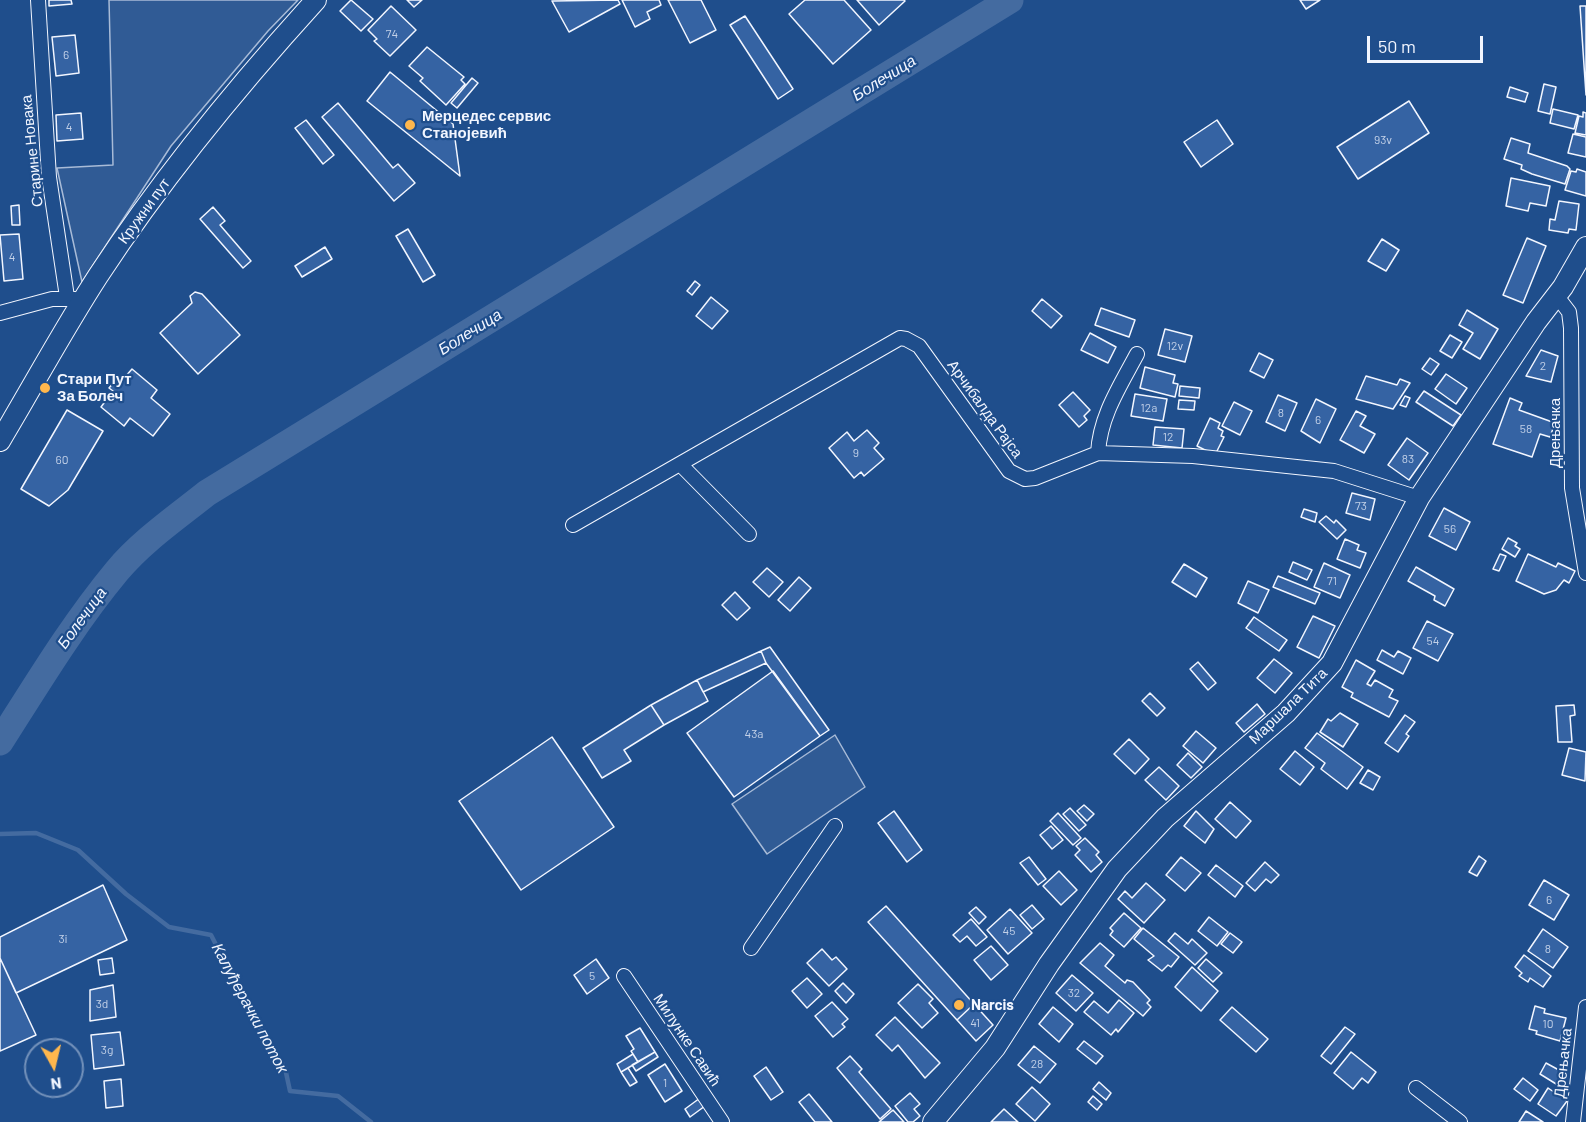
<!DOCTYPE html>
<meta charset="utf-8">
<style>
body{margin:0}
#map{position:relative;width:1586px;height:1122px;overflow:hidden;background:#1f4e8c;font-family:Barlow,sans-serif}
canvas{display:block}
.north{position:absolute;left:24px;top:1038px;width:60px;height:60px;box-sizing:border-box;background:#1f4e8c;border:2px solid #7391ba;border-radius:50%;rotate:172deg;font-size:16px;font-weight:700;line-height:24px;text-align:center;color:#f2f6ff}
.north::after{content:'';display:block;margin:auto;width:21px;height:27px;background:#ffb74d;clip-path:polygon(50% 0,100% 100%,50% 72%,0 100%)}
.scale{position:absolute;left:1367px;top:36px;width:116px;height:27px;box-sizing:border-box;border:3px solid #f2f6ff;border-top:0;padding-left:8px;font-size:18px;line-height:21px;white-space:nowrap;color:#f2f6ff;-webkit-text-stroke:4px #1f4e8c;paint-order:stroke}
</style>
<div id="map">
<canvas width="1586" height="1122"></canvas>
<div class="north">N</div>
<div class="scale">50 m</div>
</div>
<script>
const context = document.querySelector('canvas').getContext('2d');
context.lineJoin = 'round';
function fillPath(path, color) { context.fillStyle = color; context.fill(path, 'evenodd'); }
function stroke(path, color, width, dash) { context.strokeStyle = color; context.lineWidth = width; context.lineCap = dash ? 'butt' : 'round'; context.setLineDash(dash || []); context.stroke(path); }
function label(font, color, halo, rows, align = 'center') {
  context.font = font + ' Barlow,sans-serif'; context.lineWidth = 4.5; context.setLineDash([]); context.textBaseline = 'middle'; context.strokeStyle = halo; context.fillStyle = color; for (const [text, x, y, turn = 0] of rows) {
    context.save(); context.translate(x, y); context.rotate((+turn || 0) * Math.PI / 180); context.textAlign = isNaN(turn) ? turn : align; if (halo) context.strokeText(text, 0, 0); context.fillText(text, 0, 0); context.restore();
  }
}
const built = new Path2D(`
 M109,0H298L268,31L171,146L82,282L57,168L113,165Z
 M835,735L865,787L767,854L732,804Z`);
const stream = new Path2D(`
 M0,834L36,833L78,850L126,894L169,927L211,935L253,1017L285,1068L290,1091L338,1096L371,1122`);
const river = new Path2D(`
 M0,742C37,684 73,624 117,571C142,541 177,517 207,493L1010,0`);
const building = new Path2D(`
 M49,0H71L72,4L49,6Z
 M351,0L373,19L361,31L340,11Z
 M407,0H422L414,7Z
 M618,0L620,4L569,32L552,1Z
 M622,0H659L661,5L647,12L650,19L635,27Z
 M668,0H701L716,30L690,43Z
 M805,0H844L871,30L833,64L789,14Z
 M857,0H904L905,1L879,25Z
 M1300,0H1320L1306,9Z
 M391,6L416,30L390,56L374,41L377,39L368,30Z
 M1580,6H1586V95Z
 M745,16L793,89L778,99L730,25Z
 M75,35L79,73L56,76L52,37Z
 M427,47L464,77L461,80L465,84L446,105L420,81L423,78L409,66Z
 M390,72L453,124L460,176L367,101Z
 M472,78L478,83L457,108L451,103Z
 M1544,84L1556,87L1550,114L1538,111Z
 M1510,87L1528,93L1525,102L1507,97Z
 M1409,101L1429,133L1358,179L1337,147Z
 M338,103L393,168L398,164L415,183L394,201L322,117Z
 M1553,109L1578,115L1574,129L1550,123Z
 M1583,112L1586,113V135L1575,133L1579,116L1583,117Z
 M81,113L83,139L57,141L56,115Z
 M306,120L334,155L323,164L295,128Z
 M1217,120L1233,144L1201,167L1184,142Z
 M1573,134L1586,137V157L1568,153Z
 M1511,138L1530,144L1528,153L1567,166L1570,169L1565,184L1532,174L1521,169L1522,165L1504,159Z
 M1577,169L1586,172V196L1565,190L1571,171L1576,172Z
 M1511,178L1550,186L1546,206L1530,203L1528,211L1506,206Z
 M1559,201L1579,204L1576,230L1569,229L1568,233L1549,230L1550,219L1555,220Z
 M19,205L20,225H12L11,206Z
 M213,207L225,221L220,225L251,261L243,268L200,219Z
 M408,229L435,275L423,282L396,236Z
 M19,234L23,279L4,281L0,235Z
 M1527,238L1546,246L1523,303L1503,295Z
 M1382,239L1399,250L1386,271L1368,261Z
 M325,247L332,259L302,277L295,266Z
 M695,281L700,285L692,295L687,291Z
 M195,292L202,294L240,335L198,374L160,333L192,303L190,296Z
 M711,297L728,311L712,329L696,316Z
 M1042,299L1062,316L1051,328L1032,311Z
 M1101,308L1135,320L1129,337L1095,325Z
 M1467,310L1498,329L1480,359L1463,349L1473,333L1459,325Z
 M1165,329L1192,336L1185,362L1158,355Z
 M1090,333L1116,347L1108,363L1081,350Z
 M1450,335L1462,342L1452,358L1440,351Z
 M1541,350L1558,356L1551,382L1526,376Z
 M1259,353L1273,360L1264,378L1250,371Z
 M1430,358L1439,364L1431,375L1422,369Z
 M1145,367L1175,375L1173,383L1178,384L1175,397L1140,388Z
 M132,369L157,390L151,398L170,414L153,436L130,418L124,426L101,407L113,391L109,388L115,381L119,384Z
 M1446,374L1467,388L1456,404L1435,389Z
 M1366,376L1397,385L1400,379L1410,383L1393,409L1356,399Z
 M1180,386L1200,388L1199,398L1179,396Z
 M1424,391L1461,415L1453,426L1416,402Z
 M1073,392L1090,410L1084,416L1087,420L1079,427L1059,405Z
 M1135,394L1167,399L1163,421L1131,416Z
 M1278,395L1297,403L1285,431L1266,422Z
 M1405,396L1410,398L1406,407L1400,405Z
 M1510,398L1522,403L1519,410L1555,423L1550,437L1540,434L1532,457L1493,444Z
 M1316,399L1336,409L1320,443L1301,431Z
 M1179,400L1195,401L1194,410L1178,409Z
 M1234,402L1252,411L1240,435L1222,426Z
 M67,410L103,431L68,490L49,506L21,489Z
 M1356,411L1366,416L1360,426L1375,434L1364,453L1340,440Z
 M1210,418L1220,423L1218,428L1223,431L1221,436L1224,437L1215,455L1197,446Z
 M1155,427L1184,429L1182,448L1153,445Z
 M867,430L879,443L874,448L884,459L864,476L861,472L854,478L829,448L847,432L854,441Z
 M1407,438L1428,453L1409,480L1388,465Z
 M1352,493L1375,499L1370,520L1346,513Z
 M1444,508L1470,522L1456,550L1429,536Z
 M1304,509L1317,513L1315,522L1301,517Z
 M1326,516L1334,523L1336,520L1346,530L1337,539L1319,522Z
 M1508,538L1517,543L1515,546L1520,549L1515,557L1502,549Z
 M1345,539L1359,545L1357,550L1366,553L1360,568L1337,559Z
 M1500,554L1506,556L1499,571L1493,569Z
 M1528,554L1556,567L1558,563L1575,571L1569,583L1564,580L1556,590L1544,594L1516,581Z
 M1293,562L1312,570L1307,580L1289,572Z
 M1324,563L1350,575L1340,598L1314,587Z
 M1184,564L1207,578L1196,597L1172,582Z
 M1416,567L1454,589L1445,606L1434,600L1435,596L1408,581Z
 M767,568L783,582L769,597L753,582Z
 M1278,576L1320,593L1315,604L1273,587Z
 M799,577L811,588L790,611L778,600Z
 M1248,581L1269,590L1258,613L1238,603Z
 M735,592L750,608L737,620L722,605Z
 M1313,616L1335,626L1319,658L1297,647Z
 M1254,617L1287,640L1279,651L1246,628Z
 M1427,621L1453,634L1438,661L1413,648Z
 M770,647L829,730L820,736L766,663L761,651Z
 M1382,650L1394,657L1398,651L1411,658L1403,674L1377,660Z
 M761,651L766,663L703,692L697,680Z
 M1274,659L1292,673L1275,693L1257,678Z
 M1356,660L1375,671L1367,684L1371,686L1375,680L1393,690L1389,697L1398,701L1389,717L1351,697L1353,693L1342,687Z
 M1198,662L1216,683L1208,690L1190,669Z
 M773,671L820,736L734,797L687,733Z
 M697,680L708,701L664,725L651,705Z
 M1150,693L1165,708L1157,716L1142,701Z
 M1257,704L1265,714L1244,732L1236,723Z
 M651,705L664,725L624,750L631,761L602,778L583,748Z
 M1574,705L1575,715L1570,716L1572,742H1558L1556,706Z
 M1340,713L1358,724L1343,747L1320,732L1328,719L1331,721Z
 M1405,715L1415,722L1406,734L1409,736L1398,752L1385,743Z
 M1196,731L1216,748L1203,763L1183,746Z
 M1317,733L1363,767L1347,789L1321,769L1325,763L1305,748Z
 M552,737L614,827L521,890L459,801Z
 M1129,739L1149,759L1135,774L1114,754Z
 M1569,748L1586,752L1585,781L1562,775Z
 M1295,751L1314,767L1300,785L1280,769Z
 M1188,753L1202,767L1191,778L1177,765Z
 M1159,767L1179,786L1166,800L1145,780Z
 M1368,770L1380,777L1373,790L1360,783Z
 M1230,802L1251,821L1236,838L1215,819Z
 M1084,805L1094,814L1087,821L1077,811Z
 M1070,808L1086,825L1079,831L1063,814Z
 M894,811L922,850L907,862L878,823Z
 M1196,811L1214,829L1205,843L1184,826Z
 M1058,813L1081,838L1073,845L1050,821Z
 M1051,826L1063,840L1052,849L1040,835Z
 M1085,838L1099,852L1096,855L1102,862L1091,872L1075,855L1080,850L1076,846Z
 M1479,856L1486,861L1477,876L1469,872Z
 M1029,857L1046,879L1038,885L1020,863Z
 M1181,857L1201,873L1185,891L1166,875Z
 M1265,862L1279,875L1271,883L1266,879L1255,891L1246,883Z
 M1216,865L1243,886L1235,897L1208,875Z
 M1059,871L1077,890L1061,905L1043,886Z
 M1544,880L1569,895L1554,920L1529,905Z
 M1146,883L1165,900L1144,923L1118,899L1125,891L1132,898Z
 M103,885L127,940L16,993L0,958V937Z
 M1032,905L1044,919L1032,929L1020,915Z
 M886,906L974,1004L957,1020L868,922Z
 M976,907L986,917L979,924L969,913Z
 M1010,909L1032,933L1008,954L987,930Z
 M1124,913L1141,928L1124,947L1110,935L1113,931L1110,928Z
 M1209,917L1228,932L1217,946L1198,931Z
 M971,919L987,937L976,946L967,936L960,942L953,935Z
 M1143,928L1179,957L1171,967L1168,965L1162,971L1148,960L1154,956L1134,939Z
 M1543,929L1568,947L1553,968L1528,951Z
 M1175,933L1188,944L1192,939L1207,953L1195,965L1168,941Z
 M1230,933L1242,942L1233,953L1221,944Z
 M1100,943L1114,955L1105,966L1125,983L1127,980L1133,982L1150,1000L1147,1003L1151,1007L1143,1016L1080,963Z
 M991,946L1008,965L991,980L974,960Z
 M822,949L832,960L836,957L847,969L829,986L807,963Z
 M1524,955L1551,976L1543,987L1530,978L1528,982L1519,976L1522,973L1515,967Z
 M0,958L36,1035L0,1051Z
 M112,958L114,973L100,975L98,960Z
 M596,959L609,978L587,994L574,975Z
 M1206,959L1222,973L1213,982L1198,968Z
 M1192,967L1218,991L1201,1011L1175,987Z
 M1072,975L1093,993L1076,1011L1056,993Z
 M807,978L822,994L807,1008L792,991Z
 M843,983L854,994L846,1003L835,991Z
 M918,984L933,999L929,1003L938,1013L922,1028L898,1003Z
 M113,985L116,1017L90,1021V990Z
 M1119,1000L1134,1013L1118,1032L1116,1029L1111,1035L1084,1012L1094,1001L1108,1013Z
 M832,1002L848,1019L842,1024L845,1027L833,1037L815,1016Z
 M974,1004L993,1025L976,1041L957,1020Z
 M1535,1006L1545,1009L1544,1013L1566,1018L1560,1041L1536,1034L1537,1031L1529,1029Z
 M1053,1007L1073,1024L1059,1042L1039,1024Z
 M1232,1007L1268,1039L1256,1052L1220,1020Z
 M895,1017L940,1063L925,1078L898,1045L892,1051L876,1035Z
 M1345,1027L1355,1034L1331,1064L1321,1056Z
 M640,1028L655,1052L638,1062L631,1051L634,1049L626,1036Z
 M120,1032L124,1065L94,1069L91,1035Z
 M1084,1041L1103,1056L1096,1064L1077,1049Z
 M1034,1046L1056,1064L1040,1083L1018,1065Z
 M655,1052L658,1057L636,1071L632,1065Z
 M1351,1052L1376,1072L1368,1083L1362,1078L1353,1089L1334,1073Z
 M633,1054L638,1062L621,1072L617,1064Z
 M850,1056L862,1069L859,1072L891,1109L880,1119L837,1068Z
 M1546,1063L1568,1075L1561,1087L1540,1074Z
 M665,1064L682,1091L665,1102L648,1075Z
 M766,1067L783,1092L771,1100L754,1076Z
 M628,1068L637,1082L630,1086L621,1072Z
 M1523,1078L1538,1090L1530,1101L1514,1089Z
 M121,1079L123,1106L106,1108L104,1081Z
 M1099,1082L1111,1093L1106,1100L1093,1089Z
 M1032,1087L1050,1104L1035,1121L1016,1104Z
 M1548,1088L1567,1101L1556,1116L1538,1104Z
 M910,1093L920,1104L914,1109L920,1116L913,1122H908L895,1106Z
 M809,1094L832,1122H815L799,1102Z
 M1093,1096L1102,1104L1097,1110L1088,1102Z
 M700,1098L705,1106L690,1117L685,1109Z
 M1004,1109L1018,1122H991Z
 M893,1110L904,1122H879Z
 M1526,1111L1543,1122H1519Z`);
const street = new Path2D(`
 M38,0L49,177L67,297
 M1556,295L1569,312L1571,328L1572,488L1586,573
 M0,313L52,299H75
 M1098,453C1100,416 1120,386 1137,354
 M681,465L749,534
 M573,525L900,338L906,339L919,346L1009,471L1025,479L1035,478L1098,453L1193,456L1334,471L1419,498
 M751,948L835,826
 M624,976L722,1122
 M1416,1088L1460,1122
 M1573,1122L1586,1007`);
const secondary = new Path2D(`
 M0,441C33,386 63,330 98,276C162,178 237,87 316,0
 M933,1122L995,1048L1049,964L1117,869L1165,818L1286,713L1332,663L1419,498L1536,322L1563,287L1586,247`);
const markers = [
 [410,125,6,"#ffb74d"],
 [45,388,6,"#ffb74d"],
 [959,1005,6,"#ffb74d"]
];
const numberNames = [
 ["74",392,34],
 ["6",66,55],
 ["4",69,127],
 ["93v",1383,140],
 ["4",12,257],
 ["12v",1175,346],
 ["2",1543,366],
 ["12a",1149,408],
 ["8",1281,413],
 ["6",1318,420],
 ["58",1526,429],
 ["12",1168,437],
 ["9",856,453],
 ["83",1408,459],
 ["60",62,460],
 ["73",1361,506],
 ["56",1450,529],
 ["71",1332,581],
 ["54",1433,641],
 ["43a",754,734],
 ["6",1549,900],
 ["45",1009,931],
 ["3i",63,939],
 ["8",1548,949],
 ["5",592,976],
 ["32",1074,993],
 ["3d",102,1004],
 ["41",975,1023],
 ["10",1548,1024],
 ["3g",107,1050],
 ["28",1037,1064],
 ["1",665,1083]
];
const poiNames = [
 ["Мерцедес сервис",422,116],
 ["Станојевић",422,133],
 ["Стари Пут",57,379],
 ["За Болеч",57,396],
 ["Narcis",971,1005]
];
const streetNames = [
 ["Старине Новака",32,151,-96],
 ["Кружни пут",144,211,-54],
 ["Арчибалда Рајса",985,409,54],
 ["Дрењачка",1555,433,-90],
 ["Маршала Тита",1288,706,-44],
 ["Милунке Савић",687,1040,56],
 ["Дрењачка",1563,1063,-84]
];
const waterNames = [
 ["Болечица",884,78,-32],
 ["Болечица",470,332,-32],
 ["Болечица",82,618,-54],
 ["Калуђерачки поток",250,1008,62]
];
fillPath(built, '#305b95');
stroke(built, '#a8bbd7', 1.5);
stroke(stream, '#446ba0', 4.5);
stroke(river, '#446ba0', 27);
fillPath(building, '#3563a3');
stroke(building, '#f2f6ff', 1.5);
stroke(street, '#f2f6ff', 16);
stroke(secondary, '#f2f6ff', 22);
stroke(street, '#1f4e8c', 14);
stroke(secondary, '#1f4e8c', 20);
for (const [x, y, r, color] of markers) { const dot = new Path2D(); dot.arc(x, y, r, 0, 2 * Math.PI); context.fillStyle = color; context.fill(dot); stroke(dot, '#1f4e8c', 2); }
label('12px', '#c3d1e8', null, numberNames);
label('bold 15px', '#f2f6ff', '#1f4e8c', poiNames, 'left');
label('15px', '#f2f6ff', '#1f4e8c', streetNames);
label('italic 16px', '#f2f6ff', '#1f4e8c', waterNames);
</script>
